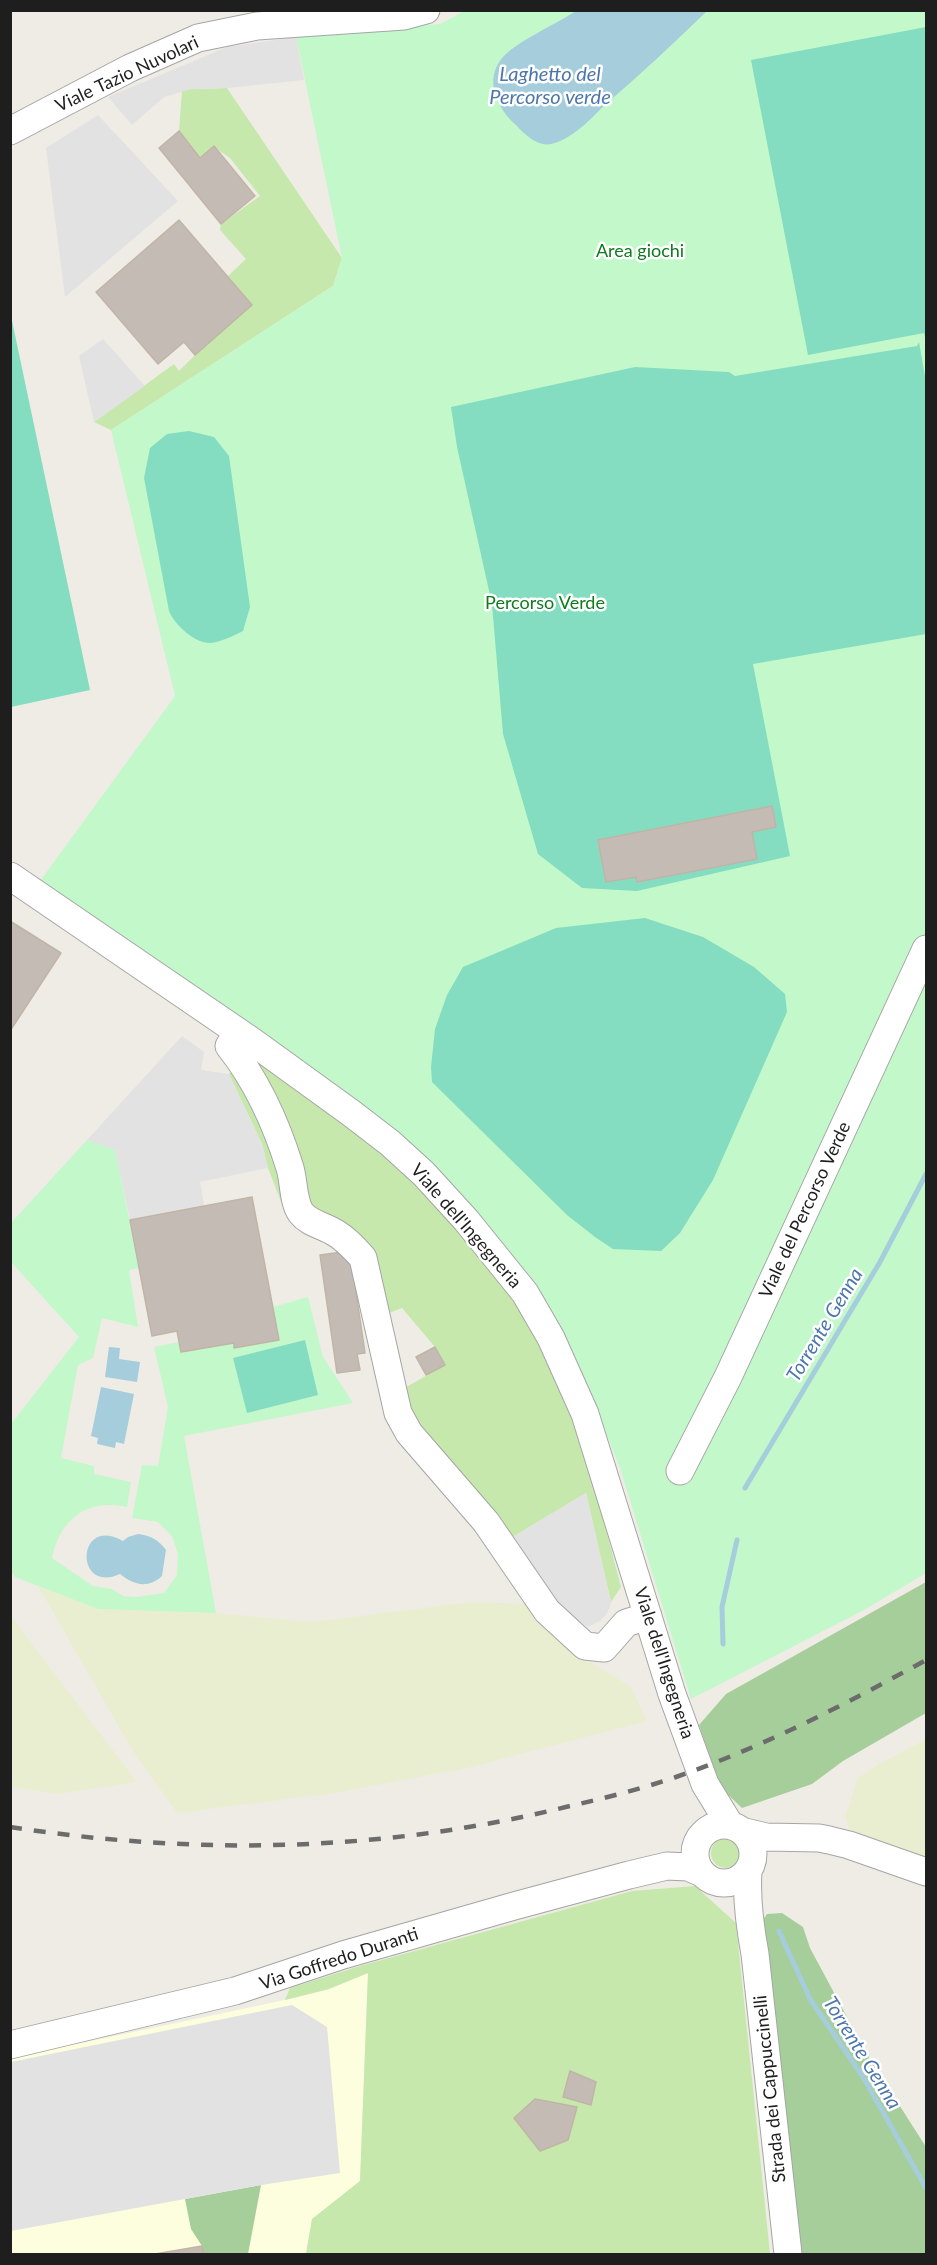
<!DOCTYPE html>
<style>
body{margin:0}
#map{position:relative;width:937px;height:2265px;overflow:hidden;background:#efece5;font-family:Lato,sans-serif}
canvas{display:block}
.frame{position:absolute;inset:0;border:12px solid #1e1e1e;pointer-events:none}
</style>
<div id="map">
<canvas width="937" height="2265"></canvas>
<div class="frame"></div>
</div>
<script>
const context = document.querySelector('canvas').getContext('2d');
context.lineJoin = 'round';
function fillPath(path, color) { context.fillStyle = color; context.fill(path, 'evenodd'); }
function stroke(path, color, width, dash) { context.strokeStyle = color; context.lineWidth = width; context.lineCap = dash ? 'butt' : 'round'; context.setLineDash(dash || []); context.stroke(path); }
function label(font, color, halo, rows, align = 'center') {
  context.font = font + ' Lato,sans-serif'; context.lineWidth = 5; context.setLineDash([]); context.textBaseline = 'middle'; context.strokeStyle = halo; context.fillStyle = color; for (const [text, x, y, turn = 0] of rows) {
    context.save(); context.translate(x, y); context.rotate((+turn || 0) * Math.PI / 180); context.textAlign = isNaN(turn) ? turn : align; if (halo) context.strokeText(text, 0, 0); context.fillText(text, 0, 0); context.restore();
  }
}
const education = new Path2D(`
 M368,1973L360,2181L312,2219L306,2254H11L10,2058L285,2000L329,1989Z`);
const farmland = new Path2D(`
 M38,1586L98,1609L216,1613L311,1622L471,1602L530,1604L587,1660L631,1687L647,1721L467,1768L335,1793L177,1813L131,1748Z
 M10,1616H11L137,1782L58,1794L11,1787Z
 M926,1739V1861L862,1837L849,1829L845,1816L858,1778L877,1765Z`);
const grass = new Path2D(`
 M227,88L342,258L333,286L111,430L94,422L174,364L179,371L195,355L252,305L228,276L246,259L220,230L221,224L260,196L230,158L214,147L200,158L179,131L182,91L191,89Z
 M248,1054L346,1123L420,1185L493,1269L543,1348L583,1441L621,1587L611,1602L586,1493L511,1538L402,1406L401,1390L445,1365L435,1347L402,1308L384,1315L310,1212L287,1217L268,1168L262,1144L229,1074Z
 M711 1853a15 15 0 1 1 30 0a15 15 0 1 1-30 0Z
 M695,1886L736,1923L770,2254H306L312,2219L360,2181L368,1973L329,1989L285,2000L290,1988L360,1966L632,1891Z`);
const forest = new Path2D(`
 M926,1582V1713L843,1761L812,1784L742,1808L720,1787L699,1725L726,1694Z
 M782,1913L803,1927L810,1948L868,2056L926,2147V2254H801L762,1921L767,1914Z
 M261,2185L248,2254H203L202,2246L191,2229L185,2199Z`);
const park = new Path2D(`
 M466,10L926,11V1573L864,1610L691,1699L620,1468L581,1370L556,1318L507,1248L411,1147L40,881L175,696L111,430L333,286L342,258L296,37L440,24Z
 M87,1140L115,1149L139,1268L129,1270L138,1327L102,1318L93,1358L78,1365L61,1458L94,1466V1474L131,1482L127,1507C87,1498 60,1519 52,1558L93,1586L112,1589L123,1596L136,1597L164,1593L177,1575L178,1554L172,1536L158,1522L132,1518L142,1465L158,1466L168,1407L154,1347L179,1342L181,1352L234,1343V1347L279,1340L273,1307L308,1297L323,1357L353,1403L184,1436L216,1613L98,1609L15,1577L11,1571V1424L79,1337L11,1262V1223Z`);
const pitch = new Path2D(`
 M926,27V342L924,333L808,355L751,60Z
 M11,316L90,690L11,707Z
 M919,342L926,382V634L753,664L790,856L637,891L582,888L538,854L503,734L492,604L457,447L451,407L635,367L729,372L735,376L917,346Z
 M189,431L214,437L229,456L250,607L243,631C233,636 221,642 210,643C194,643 175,625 169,611L144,478L150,448L167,434Z
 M645,918L703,937L754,967L785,994L787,1012L713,1180L680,1233L661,1251L613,1249L595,1237L567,1215L432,1082L431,1067L435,1029L447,995L463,967L556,928Z
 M305,1340L318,1395L247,1413L233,1358Z`);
const parking = new Path2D(`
 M296,37L304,80L227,88L191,89L164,97L132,125L108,97L227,47Z
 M98,115L178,201L65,297L46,148Z
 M103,339L145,386L94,422L79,356Z
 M182,1036L204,1052L201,1070L229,1074L262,1144L268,1168L200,1182L204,1206L130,1220L115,1150L87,1140Z
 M586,1493L611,1602L608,1612L600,1621L588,1627L559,1607L511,1538Z
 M292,2005L327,2027L340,2173L261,2185L11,2231V2062Z`);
const water = new Path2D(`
 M576,11H707C674,43 641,74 606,104C590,119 573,139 551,144C538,147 524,134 516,125C497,108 483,80 503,57C516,42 558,23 576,11Z
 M109,1347L120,1348L119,1359L140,1362L137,1382L105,1377Z
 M101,1387L134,1394L124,1444L116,1442L115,1448L97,1444L98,1438L91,1436Z
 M138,1534C151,1536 158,1539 166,1550L162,1576C148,1589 134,1585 120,1574C74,1595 76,1514 123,1541L128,1537Z`);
const stream = new Path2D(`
 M745,1488L880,1262L926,1174
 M723,1644L722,1607L737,1540
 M779,1931L810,1999L863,2077L926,2188`);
const building = new Path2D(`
 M179,131L200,158L214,146L255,196L221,224L159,148Z
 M179,220L252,305L195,355L184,342L158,364L96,292Z
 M772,806L776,827L752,832L757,859L637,882L636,877L606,882L598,840Z
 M10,921L61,953L10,1031Z
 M252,1197L279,1340L234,1348V1343L181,1352L177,1331L152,1336L130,1220Z
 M350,1251L365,1353L357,1354L360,1370L337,1373L320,1255Z
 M435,1347L445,1365L426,1375L416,1357Z
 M570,2071L596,2082L591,2105L563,2097Z
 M535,2099L577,2107L568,2140L540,2151L514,2118Z
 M202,2246L203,2254H155Z`);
const minor = new Path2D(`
 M10,131L130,68L198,38L257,26L404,16L426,10
 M10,876L253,1042L351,1113L390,1143L424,1174L466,1220L525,1293L551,1338L585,1414L672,1694L705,1784L730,1825
 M238,1032L229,1046C257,1081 277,1126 290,1168C294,1181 293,1202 301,1213C309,1223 321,1225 332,1231C344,1237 354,1248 363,1258L398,1413L409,1433L486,1522L547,1611L585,1646L604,1648L626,1623L648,1616
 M680,1471L728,1377L926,949
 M695 1854a29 29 0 1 1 58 0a29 29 0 1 1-58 0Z
 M745,1832L766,1837L819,1838L829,1840L849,1845L926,1872
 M748,1872C746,1900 750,1927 755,1954L788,2254
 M10,2045L235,1991L343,1955L514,1906L629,1875L667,1866L688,1867L702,1873`);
const rail = new Path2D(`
 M10,1827C199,1856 385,1852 570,1806C605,1798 641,1789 676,1777C763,1747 846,1704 926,1660`);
const streetNames = [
 ["Viale Tazio Nuvolari",127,74,-25],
 ["Viale del Percorso Verde",805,1210,-65],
 ["Viale dell'Ingegneria",466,1226,49],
 ["Viale dell'Ingegneria",664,1663,72],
 ["Via Goffredo Duranti",339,1959,-18],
 ["Strada dei Cappuccinelli",770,2089,-96]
];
const parkNames = [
 ["Area giochi",640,251],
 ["Percorso Verde",545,603]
];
const waterNames = [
 ["Laghetto del",550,75],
 ["Percorso verde",550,98],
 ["Torrente Genna",825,1325,-59],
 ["Torrente Genna",862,2053,58]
];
fillPath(education, '#fcfede');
fillPath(farmland, '#eaeed0');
fillPath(grass, '#c6e8ac');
fillPath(forest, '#a6ce9a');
fillPath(park, '#c3f8ca');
fillPath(pitch, '#84ddc0');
fillPath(parking, '#e2e2e2');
fillPath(water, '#a6cddc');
stroke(stream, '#a6cddc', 5);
fillPath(building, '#c4bcb4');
stroke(building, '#c1b4a7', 1.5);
stroke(minor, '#a5a5a5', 29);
stroke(minor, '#fff', 27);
stroke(rail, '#6c6c6c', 4.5, [12, 12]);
label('18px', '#1e1e1e', '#fff', streetNames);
label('18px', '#0e7b1d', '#fff', parkNames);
label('italic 20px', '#4c77ac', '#fff', waterNames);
</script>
